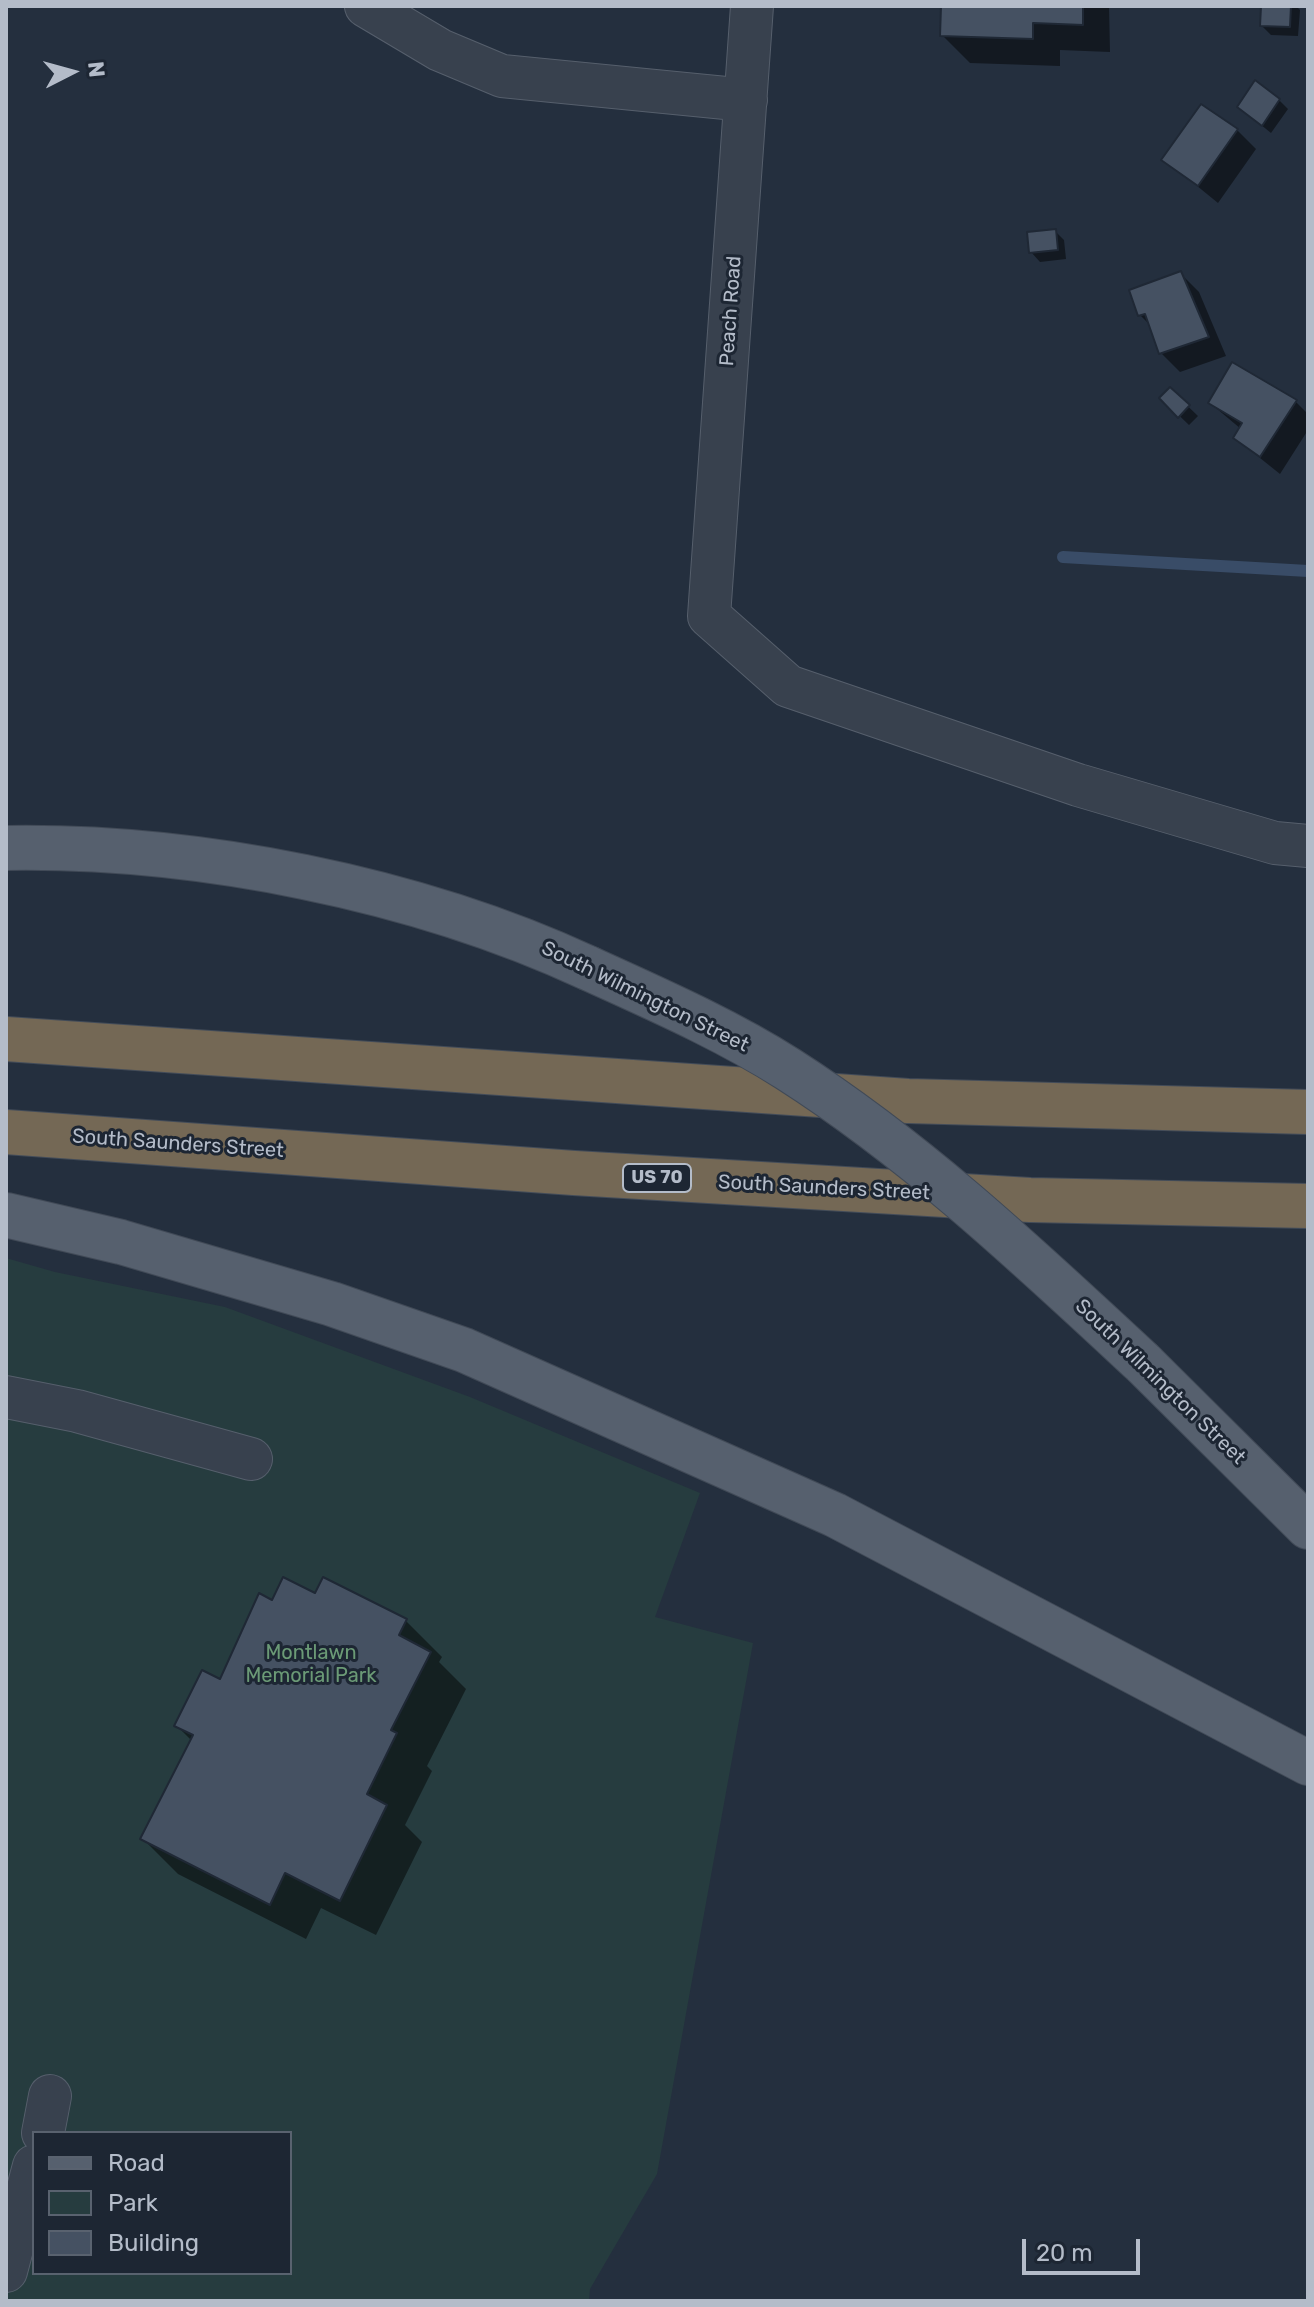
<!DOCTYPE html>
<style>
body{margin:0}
#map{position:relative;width:1314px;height:2307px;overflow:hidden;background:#242f3e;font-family:Rubik,sans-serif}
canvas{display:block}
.frame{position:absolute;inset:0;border:8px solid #b4bcc9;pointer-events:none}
.legend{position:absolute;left:32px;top:2131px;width:260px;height:144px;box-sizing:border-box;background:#1d2633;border:2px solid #59626f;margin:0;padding:10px 14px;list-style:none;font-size:24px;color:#b4bcc9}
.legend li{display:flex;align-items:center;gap:16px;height:40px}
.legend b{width:40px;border:2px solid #59626f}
.north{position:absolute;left:32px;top:32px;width:80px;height:80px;-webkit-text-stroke:6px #1d2633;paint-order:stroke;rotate:84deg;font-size:22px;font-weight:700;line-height:32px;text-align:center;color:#b4bcc9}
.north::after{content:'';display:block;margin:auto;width:28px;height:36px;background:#b4bcc9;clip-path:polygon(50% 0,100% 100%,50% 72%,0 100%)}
.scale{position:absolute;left:1022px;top:2239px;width:118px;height:36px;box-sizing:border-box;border:4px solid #b4bcc9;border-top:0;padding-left:10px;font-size:24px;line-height:28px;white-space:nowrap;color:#b4bcc9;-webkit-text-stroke:6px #1d2633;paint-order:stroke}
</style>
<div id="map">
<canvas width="1314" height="2307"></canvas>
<div class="frame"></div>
<ul class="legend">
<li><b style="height:10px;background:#56606e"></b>Road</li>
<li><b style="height:22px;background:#263c3f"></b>Park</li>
<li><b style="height:22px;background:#455162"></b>Building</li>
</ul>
<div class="north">N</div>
<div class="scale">20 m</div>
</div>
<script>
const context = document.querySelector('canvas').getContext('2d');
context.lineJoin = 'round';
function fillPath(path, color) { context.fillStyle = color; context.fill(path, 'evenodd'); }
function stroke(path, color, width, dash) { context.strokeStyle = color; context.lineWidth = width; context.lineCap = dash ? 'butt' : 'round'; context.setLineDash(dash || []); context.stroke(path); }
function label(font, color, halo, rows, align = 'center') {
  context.font = font + ' Rubik,sans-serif'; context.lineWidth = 6; context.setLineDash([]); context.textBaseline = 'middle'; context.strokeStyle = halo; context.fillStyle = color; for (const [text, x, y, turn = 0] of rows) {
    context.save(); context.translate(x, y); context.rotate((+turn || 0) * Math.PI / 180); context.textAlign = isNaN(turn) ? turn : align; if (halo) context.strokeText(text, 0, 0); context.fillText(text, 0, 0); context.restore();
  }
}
const green = new Path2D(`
 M6,1258L55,1272L225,1307L470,1397L700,1493L655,1617L753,1643L657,2174L590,2289L589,2301H6ZM34,2133H290V2273H34Z`);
const shadow = new Path2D(`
 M943,6H1109L1110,52L1060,50V66L970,63L942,35Z
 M1263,6H1296L1300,10L1298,36L1271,35L1262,26Z
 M1279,100L1288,109L1271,133L1239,107Z
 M1237,130L1256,149L1218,203L1164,159Z
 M1055,231L1064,240L1066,259L1040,262L1031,252Z
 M1180,273L1199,292L1226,356L1180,372L1161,353L1152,327L1140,315Z
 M1170,389L1198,416L1189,425L1161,398Z
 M1296,402L1308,414V430L1280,474L1235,438L1241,429L1210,403Z
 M260,1596L273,1602L315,1596L406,1621L442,1657L439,1662L466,1689L427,1766L432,1771L405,1825L422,1842L376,1935L321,1908L306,1939L178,1874L142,1838L192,1741L176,1725L221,1682Z`);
const stream = new Path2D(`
 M1063,557L1308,571`);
const building = new Path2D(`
 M941,6H1083V25L1033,23V39L940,36Z
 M1261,6H1291L1290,27L1260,26Z
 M1255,80L1280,99L1262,126L1237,107Z
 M1201,104L1238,129L1198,186L1161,160Z
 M1056,229L1058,250L1029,253L1027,232Z
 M1181,271L1209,337L1159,354L1145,314L1138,316L1129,290Z
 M1232,362L1297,400L1260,457L1233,438L1242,423L1208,403Z
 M1170,387L1190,405L1178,418L1159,398Z
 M283,1577L315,1593L323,1577L407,1619L399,1635L431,1652L391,1730L397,1733L367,1794L387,1805L340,1901L285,1873L270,1905L140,1839L193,1735L174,1726L202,1670L220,1679L259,1593L272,1600Z`);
const minor = new Path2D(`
 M366,6L440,50L502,76L746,100
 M752,6L709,616L788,686L1078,785L1275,843L1308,846
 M6,1397L77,1411L251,1459
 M43,2133L50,2096
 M6,2271L34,2166`);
const major = new Path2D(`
 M6,848C197,845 415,888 588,968
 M6,1215L121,1242L332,1304L464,1350L835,1515L1308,1763
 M1143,1363L1308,1527`);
const highway = new Path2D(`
 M6,1039L908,1101L1308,1112
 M6,1132L574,1173L1030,1200L1308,1206`);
const majorBridge = new Path2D(`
 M588,968C656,999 725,1029 788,1069C918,1152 1031,1259 1143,1363`);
const shields = [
 [657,1178,68]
];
const shieldNames = [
 ["US 70",657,1178]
];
const streetNames = [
 ["Peach Road",731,311,-86],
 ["South Wilmington Street",645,997,26],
 ["South Saunders Street",178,1144,4],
 ["South Saunders Street",824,1188,3],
 ["South Wilmington Street",1160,1382,44]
];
const parkNames = [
 ["Montlawn",311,1653],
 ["Memorial Park",311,1676]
];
fillPath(green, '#263c3f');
fillPath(shadow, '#0007');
stroke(stream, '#394c67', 12);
fillPath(building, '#455162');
stroke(building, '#1f2835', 2);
stroke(minor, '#565f6c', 44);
stroke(major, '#414a57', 46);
stroke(highway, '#434c59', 46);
stroke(minor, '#38414e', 42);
stroke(major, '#56606e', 44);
stroke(highway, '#746855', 44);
stroke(majorBridge, '#414a57', 46, []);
stroke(majorBridge, '#56606e', 44);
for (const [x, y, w] of shields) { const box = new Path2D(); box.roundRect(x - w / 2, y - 14, w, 28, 6); context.fillStyle = '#1d2633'; context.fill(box); stroke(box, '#b4bcc9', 2); }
label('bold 18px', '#b4bcc9', null, shieldNames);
label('20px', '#b4bcc9', '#1d2633', streetNames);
label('20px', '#6b9a76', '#1d2633', parkNames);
</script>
